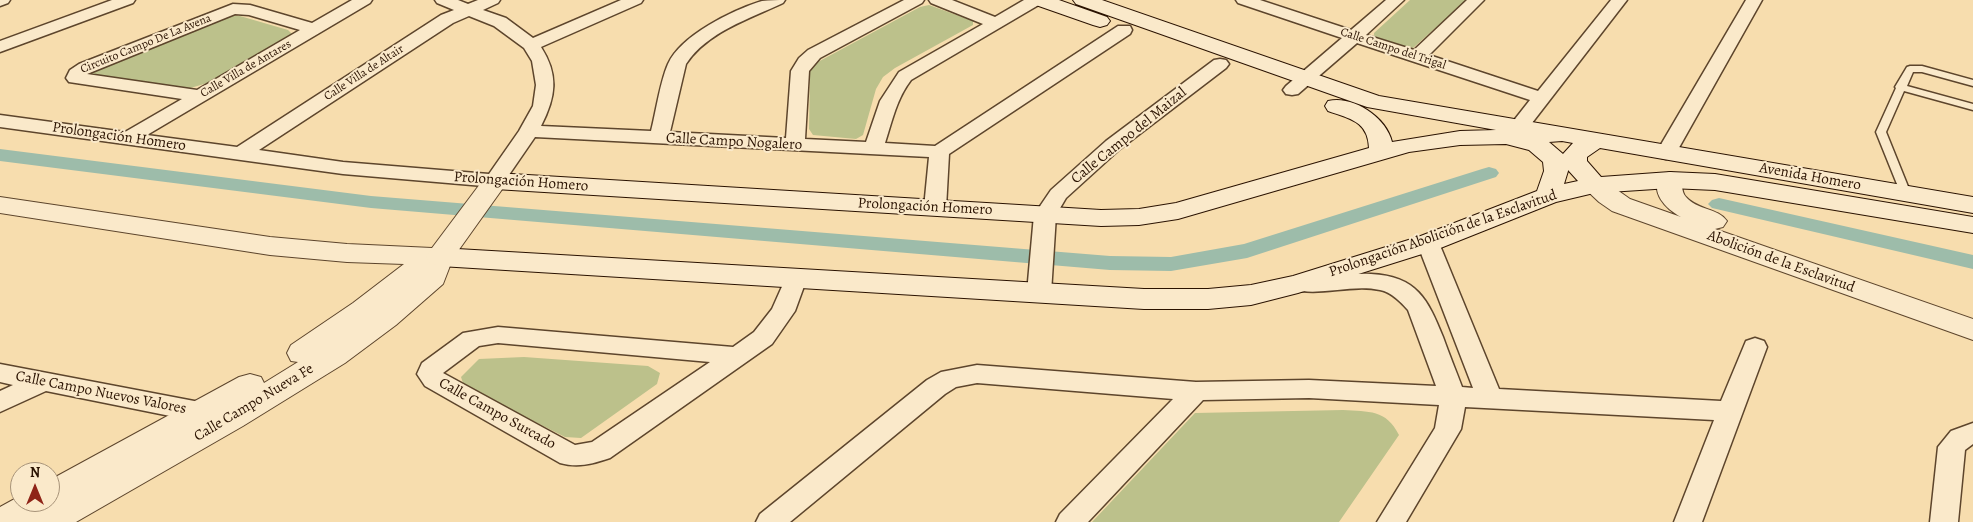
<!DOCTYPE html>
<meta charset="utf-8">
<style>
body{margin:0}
#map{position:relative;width:1973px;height:522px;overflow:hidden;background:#f7ddae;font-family:Alegreya,serif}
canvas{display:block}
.north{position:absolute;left:10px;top:462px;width:50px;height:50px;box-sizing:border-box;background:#fae9ca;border:1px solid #a79379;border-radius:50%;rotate:0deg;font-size:14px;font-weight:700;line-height:20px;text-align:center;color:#2a1200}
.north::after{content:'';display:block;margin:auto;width:18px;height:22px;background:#8f2418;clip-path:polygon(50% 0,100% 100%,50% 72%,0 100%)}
</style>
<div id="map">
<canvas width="1973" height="522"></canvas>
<div class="north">N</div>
</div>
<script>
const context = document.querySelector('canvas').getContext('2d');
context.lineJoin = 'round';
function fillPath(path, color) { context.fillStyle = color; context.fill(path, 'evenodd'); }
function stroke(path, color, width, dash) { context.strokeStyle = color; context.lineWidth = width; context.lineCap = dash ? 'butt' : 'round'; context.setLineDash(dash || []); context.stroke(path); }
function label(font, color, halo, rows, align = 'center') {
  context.font = font + ' Alegreya,serif'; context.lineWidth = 4; context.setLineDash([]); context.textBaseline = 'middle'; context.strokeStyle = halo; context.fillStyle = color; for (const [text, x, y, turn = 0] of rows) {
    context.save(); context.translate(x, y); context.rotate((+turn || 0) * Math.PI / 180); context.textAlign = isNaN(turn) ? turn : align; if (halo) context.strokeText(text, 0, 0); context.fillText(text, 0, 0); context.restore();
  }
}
const green = new Path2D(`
 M1410,0H1467L1413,48L1403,47L1374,36V33Z
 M929,5L973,21V25L895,68L883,77L876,89L863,135L856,139L813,135L809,129L810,71L816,63L920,7Z
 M229,15L240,16L288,30L292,34L211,82L187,89L91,77L90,73Z
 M524,357L648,366L660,373L657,384L581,438L565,437L464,386L461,377L479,359Z
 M1343,410C1369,412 1386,409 1399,435L1339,522H1092L1195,413Z`);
const canal = new Path2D(`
 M0,149L371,196L1110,256L1171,257L1244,244L1482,169L1489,167L1496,169L1499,173L1496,177L1247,258L1171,271L1110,270L371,208L0,161Z
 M1719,198L1973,255V269L1712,208L1708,204L1712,200Z`);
const service = new Path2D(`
 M1910,66H1922L1973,80V86L1922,72H1913L1907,86L1973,104V110L1904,91L1886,132L1911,194L1906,197L1901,194L1876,132L1896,88L1895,87L1907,67Z`);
const minor = new Path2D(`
 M0,0H10L8,3L0,6Z
 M112,0H135L133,3L0,52V41Z
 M352,0H372L370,3L147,135L237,147L441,15L454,10L437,3L435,0H458L468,4L478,0H500L498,3L483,10L506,18L533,38L621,0H643L641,3L541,47C559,75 556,97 541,126L651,131C656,112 660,82 668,64C681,35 733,10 762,1C769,0 778,0 785,0L783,3C749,19 707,32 686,64L670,132L786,138L791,71L799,58L808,50L904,0H924L922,3L820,58L809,71L805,139L866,142L880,101L899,72L983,24L931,3L929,0H952L995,17L1024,0H1044L1042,3L911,80C897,98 892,121 885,143L935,146L1118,26H1130L1132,30L1130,34L949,154L946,208L942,213L935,214L928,213L924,208L929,157L535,137L502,185L495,187L343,174L0,127V115L125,132L182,99L69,82L66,78L70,70L79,64L233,4L250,5L312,23ZM235,14L249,15L300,30L197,90L87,74ZM469,16L494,26L524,48L532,61L536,85L533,106L519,131L489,174L343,162L259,150L453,23Z
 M1236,0H1260L1351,30L1386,0H1404L1366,35L1414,50L1467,0H1484L1429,55L1538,91L1611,0H1627L1525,132L1518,134L1511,132L1508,128L1530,100L1357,43L1298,94L1292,95L1286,94L1283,90L1286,86L1342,38L1238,3Z
 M1746,0H1762L1676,153L1673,157L1666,159L1659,157L1656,153Z
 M1220,59L1226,60L1229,64L1226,68L1120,149L1066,198L1056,215L1051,293L1047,298L1039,301L1031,298L1027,293L1034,215L1051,190L1106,141L1214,60Z
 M1428,236L1436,238L1439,243L1499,389L1721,401L1746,341L1755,338L1764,341L1767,347L1702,522H1674L1714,420L1465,407L1461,429L1406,522H1377L1435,428L1439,405L1309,398L1203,400L1088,522H1056L1060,514L1173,399L977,383L956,387L945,394L790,522H756L760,514L927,380L941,372L977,365L1196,382L1309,380L1436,386L1408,310C1401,302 1391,292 1380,290C1350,284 1320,297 1290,289L1286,284L1290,279L1298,276C1322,277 1347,273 1371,274C1417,276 1428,300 1443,337C1449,354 1456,371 1462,387L1473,388L1417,243L1420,238Z
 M796,270L804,273L807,278L795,311L772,344L610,458C592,464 578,468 560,463L425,386L417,374L422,363L463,333L498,327L733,347L754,332L772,309L788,273ZM498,343L710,362L592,442L575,445L443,373L479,346Z
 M0,364L210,404L219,407L223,414L219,421L210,424L46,391L0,412V391L13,385L0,382Z
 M1973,423V444L1965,450L1958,522H1930L1938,447L1951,431Z`);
const tertiary = new Path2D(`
 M1670,172L1679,175C1684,182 1680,191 1686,197C1697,210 1718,208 1727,221L1723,227L1715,229L1973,319V340L1612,211L1599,202L1581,185L1585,180L1594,177L1603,180L1630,199L1681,217C1666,209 1649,192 1661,175Z
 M495,173L504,176L508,181L453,258L443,284L396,325L345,363L243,426L76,522H0V507L20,496V502H50V480L239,377L250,374L261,377L264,383L298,362L291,361L287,353L291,345L353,303L404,264L347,262L270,255L0,213V197L270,237L347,244L432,248L486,176Z`);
const secondary = new Path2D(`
 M1030,0H1059L1107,17L1110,21L1107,25L1100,27L1093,25L1033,4Z
 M1073,0H1102L1379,96L1973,197V213L1600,148L1587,157V161L1601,177L1670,172L1715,174L1973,217V233L1715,190L1670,188L1594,193L1556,202L1438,249L1298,293L1251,305L1208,309H1144L440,266L430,263L426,257L430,251L440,248L1144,289H1208L1251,285L1293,276L1418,237L1537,191L1544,171L1543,162L1529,150L1506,144L1460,145L1409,152L1178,219L1139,225L1101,226L495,189L486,186L482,181L486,176L495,173L1101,210L1139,209L1176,203L1369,148C1368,121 1350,119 1328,111L1325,106L1328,101C1353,95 1386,117 1392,142L1460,131L1496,130L1367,107L1076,4ZM1562,141L1573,143L1563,154L1549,142ZM1568,170L1578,181L1564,184L1568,171Z`);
const farStreetnames = [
 ["Circuito Campo De La Avena",146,44,-22],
 ["Calle Campo del Trigal",1393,49,18],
 ["Calle Villa de Antares",246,69,-30],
 ["Calle Villa de Altair",364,73,-33]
];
const streetNames = [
 ["Calle Campo del Maizal",1129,136,-39],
 ["Prolongación Homero",119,137,8],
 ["Calle Campo Nogalero",734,142,3],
 ["Avenida Homero",1810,177,10],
 ["Prolongación Homero",521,182,4],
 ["Prolongación Homero",925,207,3],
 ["Prolongación Abolición de la Esclavitud",1443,234,-19],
 ["Abolición de la Esclavitud",1781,262,20],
 ["Calle Campo Nuevos Valores",101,393,11],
 ["Calle Campo Nueva Fe",254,403,-31],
 ["Calle Campo Surcado",497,414,29]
];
fillPath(green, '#bcc18b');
fillPath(canal, '#9dbcaa');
stroke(service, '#5d452c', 3);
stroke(minor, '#5d452c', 3);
stroke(tertiary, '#5d452c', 2);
stroke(secondary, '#2a1200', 2);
fillPath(service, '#fae9ca');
fillPath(minor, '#fae9ca');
fillPath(tertiary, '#fae9ca');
fillPath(secondary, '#fae9ca');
label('12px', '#2a1200', '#fae9ca', farStreetnames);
label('15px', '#2a1200', '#fae9ca', streetNames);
</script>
